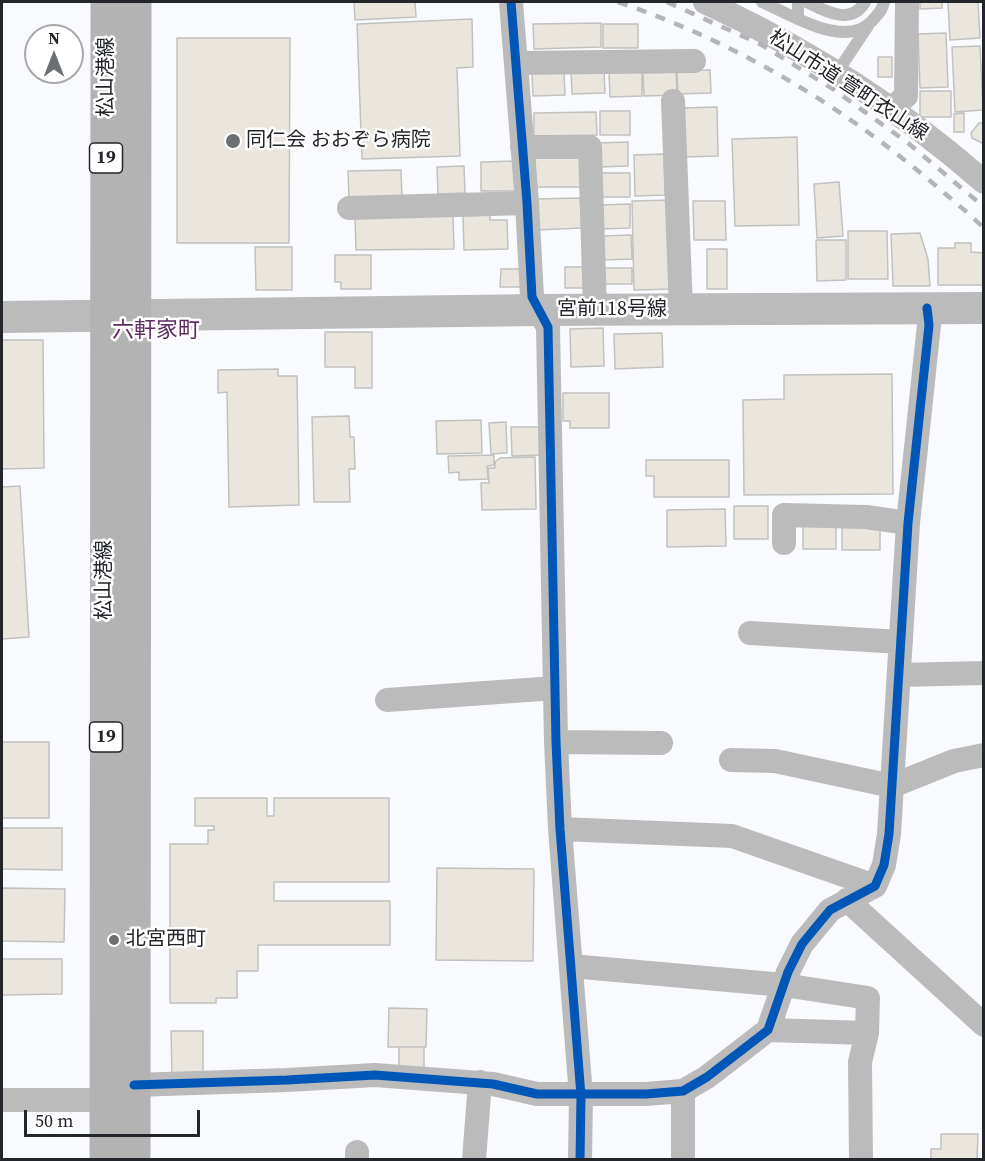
<!DOCTYPE html>
<meta charset="utf-8">
<style>
body{margin:0}
#map{position:relative;width:985px;height:1161px;overflow:hidden;background:#f8fafd;font-family:"Source Serif 4",serif}
canvas{display:block}
.frame{position:absolute;inset:0;border:3px solid #222529;pointer-events:none}
.north{position:absolute;left:24px;top:24px;width:60px;height:60px;box-sizing:border-box;background:#fff;border:2px solid #a7a8a9;border-radius:50%;rotate:0deg;font-size:16px;font-weight:700;line-height:24px;text-align:center;color:#222529}
.north::after{content:'';display:block;margin:auto;width:21px;height:27px;background:#6d7073;clip-path:polygon(50% 0,100% 100%,50% 72%,0 100%)}
.scale{position:absolute;left:24px;top:1110px;width:176px;height:27px;box-sizing:border-box;border:3px solid #222529;border-top:0;padding-left:8px;font-size:18px;line-height:21px;white-space:nowrap;color:#222529;-webkit-text-stroke:4px #fff;paint-order:stroke}
</style>
<div id="map">
<canvas width="985" height="1161"></canvas>
<div class="frame"></div>
<div class="north">N</div>
<div class="scale">50 m</div>
</div>
<script>
const context = document.querySelector('canvas').getContext('2d');
context.lineJoin = 'round';
function fillPath(path, color) { context.fillStyle = color; context.fill(path, 'evenodd'); }
function stroke(path, color, width, dash) { context.strokeStyle = color; context.lineWidth = width; context.lineCap = dash ? 'butt' : 'round'; context.setLineDash(dash || []); context.stroke(path); }
function label(font, color, halo, rows, align = 'center') {
  context.font = font + ' "Source Serif 4","Noto Sans JP",serif'; context.lineWidth = 5; context.setLineDash([]); context.textBaseline = 'middle'; context.strokeStyle = halo; context.fillStyle = color; for (const [text, x, y, turn = 0] of rows) {
    context.save(); context.translate(x, y); context.rotate((+turn || 0) * Math.PI / 180); context.textAlign = isNaN(turn) ? turn : align; if (halo) context.strokeText(text, 0, 0); context.fillText(text, 0, 0); context.restore();
  }
}
const building = new Path2D(`
 M354,2H415L416,17L355,20Z
 M920,2H942V8L920,9Z
 M948,2H978L980,38L950,40Z
 M472,19L473,67L457,68L460,156L362,159L357,24Z
 M601,23V47L534,49L533,24Z
 M603,24H638V48H603Z
 M946,33L948,87L920,88L918,34Z
 M177,38H290L289,243H177Z
 M980,46L983,110L955,112L952,47Z
 M878,57H892V77H878Z
 M604,70L605,93L572,94L571,71Z
 M710,70L711,93L678,94L677,71Z
 M564,72L565,95L533,96L532,73Z
 M642,72V96L610,97L609,73Z
 M676,72L677,95L644,96L643,73Z
 M920,91H951V117H920Z
 M717,107L718,156L682,157L681,108Z
 M600,111H630V135H600Z
 M596,112L597,135L534,136V113Z
 M964,113V132H954V114Z
 M979,123H984V144L972,138L971,133Z
 M797,137L799,225L735,226L732,139Z
 M628,142V166L598,167V143Z
 M664,154L665,195L635,196L634,155Z
 M535,155H582V187H536Z
 M515,161V191H481V162Z
 M464,166L465,193L438,194L437,167Z
 M401,170L402,198L349,199L348,171Z
 M599,173H630V197H600Z
 M839,182L843,236L817,238L814,184Z
 M580,198L582,228L537,230L536,199Z
 M672,200L675,289L634,290L632,201Z
 M693,201H725L726,240H694Z
 M630,204V228L600,229V205Z
 M453,215L454,249L356,250L355,217Z
 M490,215V220H507L508,249L464,250L463,216Z
 M848,231H887L888,279H848Z
 M920,233L928,259L930,286H893L891,234Z
 M631,235L632,259L601,260V236Z
 M816,240H846V280L817,281Z
 M955,243H971V252L984,253V285H938V248H955Z
 M255,247H292V290H256Z
 M707,249H727V289H707Z
 M335,255H371V289H341V282H335Z
 M565,267H585V288H565Z
 M602,268H632V284H602Z
 M501,269H523L522,287H500Z
 M603,328L604,366L571,367L570,329Z
 M325,332H372V388H355V367H325Z
 M662,333L663,367L615,369L614,334Z
 M2,340H43L44,468L2,469Z
 M278,369V376H297L299,505L229,507L227,392L218,393V370Z
 M892,374L893,494L744,495L743,400L784,399V375Z
 M563,393H609V428H570V421H563Z
 M349,416L350,437H354L355,469H349L350,502H314L312,417Z
 M481,420L482,453L437,454L436,421Z
 M506,422L507,453L491,454L489,423Z
 M511,427H542L543,455L512,456Z
 M494,455V465L487,466L488,479L459,480V472L449,473L448,456Z
 M535,457L536,509L482,510L481,483H489L488,468H495V462L500,458Z
 M646,460H729V497H654V476H646Z
 M20,486L29,637L2,639V487Z
 M734,506H768V539H734Z
 M725,509L726,546L667,547V510Z
 M803,521H836V549H803Z
 M842,524H880V550H842Z
 M2,742H49V818H2Z
 M195,798H267V816H274V798H389V882H274V901H390V945H258V971H237V998H216V1003H170V844H208V830H214V826H195Z
 M2,828H62V870L2,869Z
 M437,868L534,869L533,961L436,960Z
 M2,888L65,889L64,942L2,941Z
 M2,959H62V994L2,995Z
 M389,1008L427,1009L426,1047H388Z
 M171,1031H203V1075H172Z
 M399,1047H424V1073L399,1067Z
 M941,1134H978L977,1160H931V1149H941Z`);
const service = new Path2D(`
 M762,2C790,14 845,50 872,21C878,14 882,11 884,2
 M798,2V18
 M807,2C825,11 851,26 865,2
 M836,74L868,26`);
const minor = new Path2D(`
 M511,2L527,203L532,297L548,327L556,742L560,829L581,1096L580,1160
 M705,2C805,48 901,109 984,182
 M516,63L694,61
 M673,101L681,310
 M891,109L906,96L907,2
 M522,147H590L595,310
 M349,208L527,203
 M784,543V515L866,517L908,523
 M750,633L901,642
 M899,675L984,673
 M387,700L555,688
 M556,742L661,743
 M731,760L775,761L892,786L954,761L984,755
 M560,829L732,836L875,886
 M847,900L984,1025
 M571,966L784,985L868,998L867,1033L860,1062L861,1160
 M768,1030L867,1033
 M134,1085L287,1080L375,1075L493,1084L537,1094H646L683,1091L707,1077L768,1030L788,972L802,944L830,910L875,886L884,865L889,834L908,523L929,325L927,308
 M2,1100H122
 M357,1152V1160
 M683,1156V1091
 M474,1160L480,1082`);
const tertiary = new Path2D(`
 M2,317L540,310L984,308`);
const primary = new Path2D(`
 M106,1160L107,2
 M134,1160L135,2`);
const rail = new Path2D(`
 M618,2C730,40 831,99 922,174C943,192 964,209 984,228
 M667,2L760,44L833,89L908,143L984,207`);
const cycleway = new Path2D(`
 M511,2L527,203L532,297L548,327L556,742L560,829L581,1096L580,1160
 M134,1085L287,1080L375,1075L493,1084L537,1094H646L683,1091L707,1077L768,1030L788,972L802,944L830,910L875,886L884,865L889,834L908,523L929,325L927,308`);
const markers = [
 [233,141,8,"#6d7073"],
 [114,940,6,"#6d7073"]
];
const shields = [
 [106,158,33],
 [106,737,33]
];
const shieldNames = [
 ["19",106,158],
 ["19",106,737]
];
const streetNames = [
 ["松山港線",107,77,-90],
 ["松山市道 萱町衣山線",848,86,33],
 ["宮前118号線",612,310],
 ["松山港線",105,580,-90]
];
const poiNames = [
 ["同仁会 おおぞら病院",246,141],
 ["北宮西町",126,940]
];
const quarterNames = [
 ["六軒家町",156,331]
];
fillPath(building, '#ebe6dd');
stroke(building, '#c1c1c0', 1.5);
stroke(service, '#bcbbbc', 12);
stroke(minor, '#bcbbbc', 24);
stroke(tertiary, '#bcbbbc', 32);
stroke(primary, '#b4b3b4', 33);
stroke(rail, '#b3b4b5', 4.5, [10, 10]);
stroke(cycleway, '#0057b8', 9);
for (const [x, y, r, color] of markers) { const dot = new Path2D(); dot.arc(x, y, r, 0, 2 * Math.PI); context.fillStyle = color; context.fill(dot); stroke(dot, '#fff', 2); }
for (const [x, y, w] of shields) { const box = new Path2D(); box.roundRect(x - w / 2, y - 15, w, 30, 4.5); context.fillStyle = '#fff'; context.fill(box); stroke(box, '#222529', 1.5); }
label('bold 18px', '#222529', null, shieldNames);
label('20px', '#222529', '#fff', streetNames);
label('20px', '#222529', '#fff', poiNames, 'left');
label('22px', '#5c2d61', '#fff', quarterNames);
</script>
